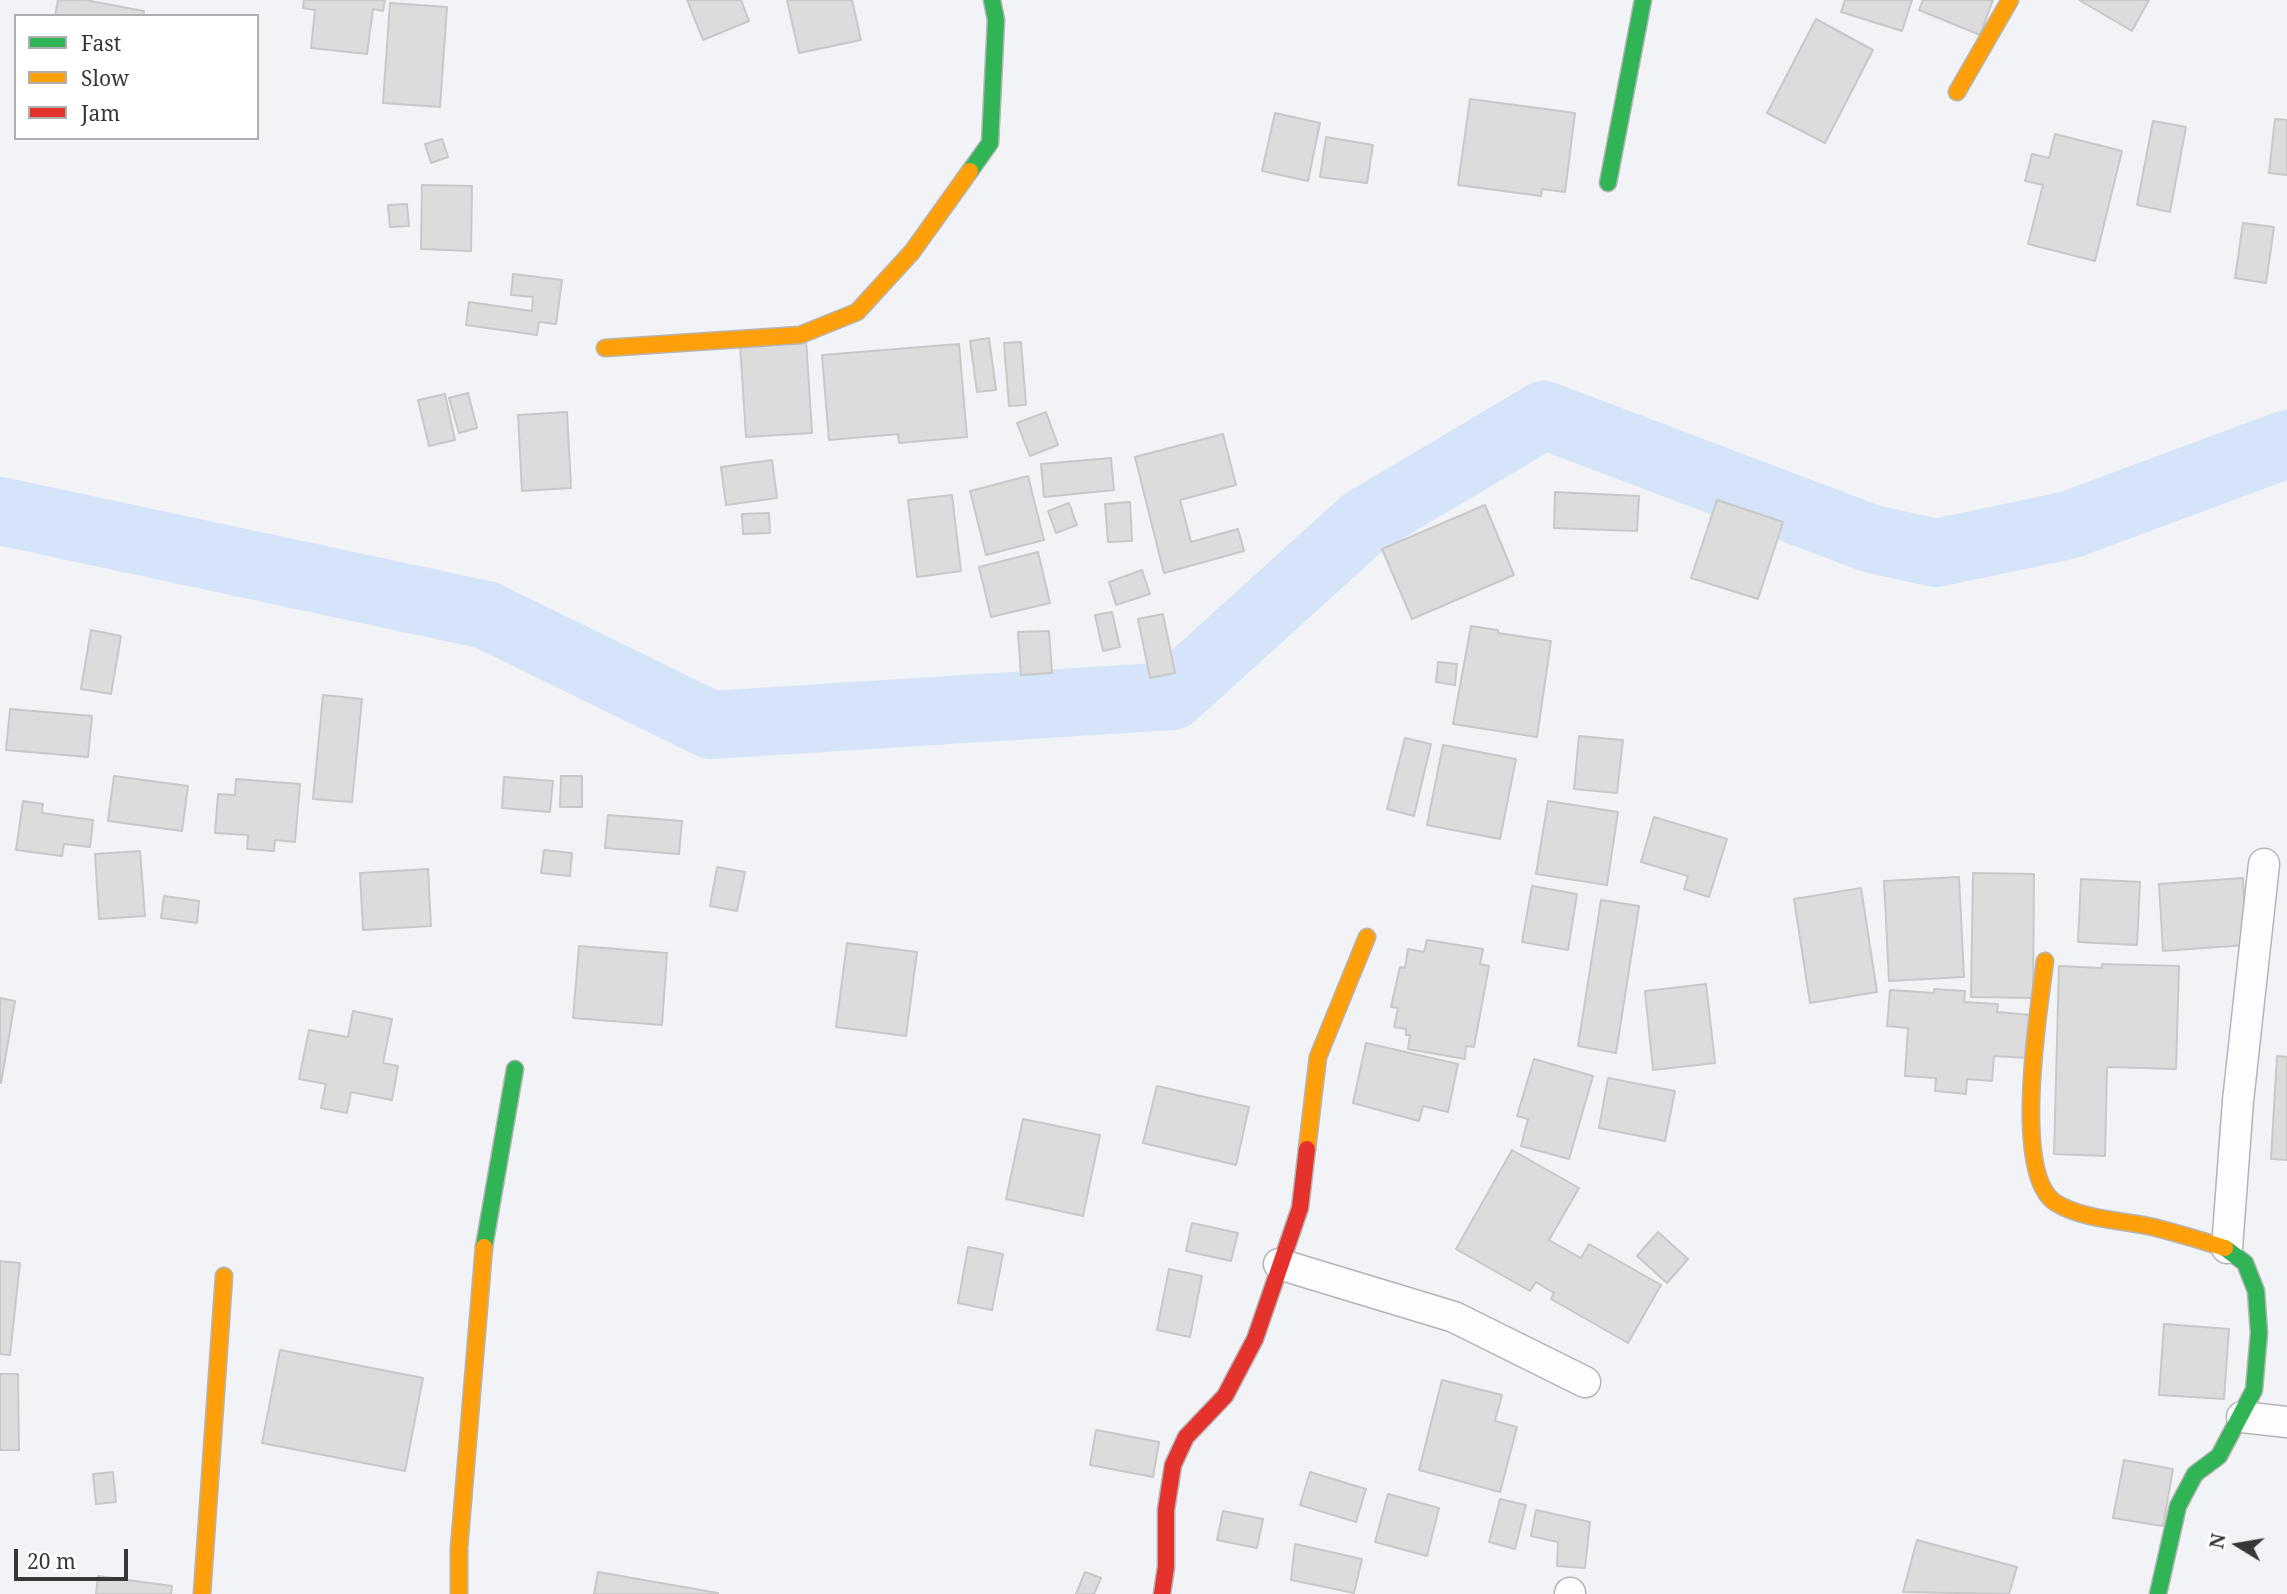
<!DOCTYPE html>
<style>
body{margin:0}
#map{position:relative;width:2287px;height:1594px;overflow:hidden;background:#f2f3f6;font-family:"Noto Serif",serif}
canvas{display:block}
.legend{position:absolute;left:14px;top:14px;width:245px;height:126px;box-sizing:border-box;background:#fff;border:2px solid #afafaf;margin:0;padding:9px 12px;list-style:none;font-size:21px;color:#363738}
.legend li{display:flex;align-items:center;gap:14px;height:35px}
.legend b{width:35px;border:2px solid #afafaf}
.north{position:absolute;left:2203px;top:1510px;width:70px;height:70px;-webkit-text-stroke:5px #fff;paint-order:stroke;rotate:281deg;font-size:19px;font-weight:700;line-height:28px;text-align:center;color:#363738}
.north::after{content:'';display:block;margin:auto;width:24px;height:32px;background:#363738;clip-path:polygon(50% 0,100% 100%,50% 72%,0 100%)}
.scale{position:absolute;left:14px;top:1549px;width:114px;height:32px;box-sizing:border-box;border:4px solid #363738;border-top:0;padding-left:9px;font-size:21px;line-height:24px;white-space:nowrap;color:#363738;-webkit-text-stroke:5px #fff;paint-order:stroke}
</style>
<div id="map">
<canvas width="2287" height="1594"></canvas>
<ul class="legend">
<li><b style="height:9px;background:#30b455"></b>Fast</li>
<li><b style="height:9px;background:#ff9f0a"></b>Slow</li>
<li><b style="height:9px;background:#e5322d"></b>Jam</li>
</ul>
<div class="north">N</div>
<div class="scale">20 m</div>
</div>
<script>
const context = document.querySelector('canvas').getContext('2d');
context.lineJoin = 'round';
function stroke(path, color, width, dash) { context.strokeStyle = color; context.lineWidth = width; context.lineCap = dash ? 'butt' : 'round'; context.setLineDash(dash || []); context.stroke(path); }
function fillPath(path, color) { context.fillStyle = color; context.fill(path, 'evenodd'); }
const river = new Path2D(`
 M0,511L486,615L711,725L1172,696L1364,522L1544,415L1872,539L1936,553L2069,525L2287,444`);
const building = new Path2D(`
 M58,0H85L144,11L143,16H55Z
 M304,0H385L383,11L373,9L367,54L311,48L315,10L303,8Z
 M687,0H741L749,21L703,40Z
 M787,0H852L861,40L799,53Z
 M1845,0H1912L1902,31L1841,12Z
 M1923,0H1993L1980,35L1919,10Z
 M2079,0H2149L2132,31Z
 M390,3L447,7L440,107L383,103Z
 M1816,19L1873,50L1825,143L1767,113Z
 M1470,99L1575,113L1565,192L1542,189L1541,196L1458,185Z
 M1275,113L1320,123L1308,181L1262,171Z
 M2275,119L2287,120V175L2269,173Z
 M2153,121L2186,127L2170,212L2137,205Z
 M2055,134L2122,151L2095,261L2028,244L2043,185L2025,181L2032,154L2049,158Z
 M1326,137L1373,145L1367,183L1320,177Z
 M442,139L448,157L431,163L425,144Z
 M422,185L472,186L471,251L421,249Z
 M407,204L409,226L390,227L388,205Z
 M2243,223L2274,227L2266,283L2235,278Z
 M513,274L562,280L556,324L539,322L537,335L466,325L469,302L532,311L533,297L511,295Z
 M989,338L996,390L977,392L970,341Z
 M806,339L812,433L746,437L740,344Z
 M1021,342L1026,405L1009,406L1004,343Z
 M959,344L967,437L899,443L898,434L829,440L822,355Z
 M468,393L477,428L459,433L449,398Z
 M445,394L455,440L429,446L418,400Z
 M567,412L571,488L522,491L518,415Z
 M1046,412L1058,445L1030,456L1017,423Z
 M1223,434L1236,485L1180,500L1191,542L1238,529L1244,551L1164,573L1135,457Z
 M1111,458L1114,490L1044,497L1041,464Z
 M772,460L777,498L726,505L721,467Z
 M1028,476L1044,540L986,555L970,491Z
 M1555,492L1639,496L1637,531L1554,528Z
 M952,495L961,571L917,577L908,500Z
 M1717,500L1783,522L1758,599L1691,578Z
 M1130,502L1132,541L1108,542L1105,504Z
 M1069,503L1077,525L1056,533L1048,511Z
 M1485,505L1514,575L1412,619L1382,549Z
 M769,513L770,533L743,534L742,514Z
 M1038,552L1050,603L991,617L979,567Z
 M1142,570L1150,594L1116,605L1109,582Z
 M1112,612L1120,647L1103,651L1095,615Z
 M1163,614L1175,673L1150,678L1138,619Z
 M1471,626L1498,630V633L1551,641L1537,737L1453,724Z
 M91,630L121,636L111,694L81,689Z
 M1049,631L1052,673L1021,675L1018,632Z
 M1438,662L1457,664L1455,685L1436,682Z
 M323,695L362,699L352,802L313,799Z
 M10,709L92,716L88,757L6,750Z
 M1579,736L1623,740L1617,793L1574,789Z
 M1405,738L1431,744L1414,816L1387,809Z
 M1443,745L1516,759L1500,839L1427,825Z
 M114,776L188,786L182,831L108,821Z
 M561,776H582V807H560Z
 M504,777L553,781L550,812L502,808Z
 M236,779L300,784L295,842L275,840L274,851L247,849L248,835L215,833L218,794L235,795Z
 M23,801L43,804L42,813L93,820L90,847L64,844L62,856L16,850Z
 M1548,801L1618,812L1607,885L1536,874Z
 M608,815L682,821L679,854L605,848Z
 M1654,817L1727,839L1709,897L1684,889L1688,876L1641,862Z
 M544,850L572,853L570,876L541,873Z
 M140,851L145,916L99,919L95,854Z
 M717,867L745,872L737,911L710,906Z
 M428,869L431,926L363,930L360,873Z
 M1973,873L2034,874L2033,998L1971,997Z
 M1959,877L1964,977L1889,981L1884,881Z
 M2243,878L2246,945L2163,951L2159,884Z
 M2081,879L2140,882L2137,945L2078,942Z
 M1532,886L1577,894L1568,950L1522,942Z
 M1861,888L1877,992L1810,1003L1794,899Z
 M164,896L199,901L197,923L161,918Z
 M1601,900L1639,906L1616,1053L1578,1046Z
 M1427,940L1483,949L1480,964L1489,966L1474,1047L1466,1046L1465,1059L1408,1049L1410,1035H1406V1029L1394,1027L1398,1008L1391,1007L1400,967L1405,968L1408,949L1424,952Z
 M847,943L917,952L906,1036L836,1027Z
 M579,946L667,953L662,1025L573,1018Z
 M2102,964L2179,966L2176,1069L2107,1067L2105,1156L2054,1154L2059,966L2102,968Z
 M1706,984L1715,1063L1653,1070L1645,991Z
 M1934,989L1965,991L1964,1002L1998,1004L1997,1012L2031,1015L2028,1058L1994,1056L1992,1081L1967,1079L1966,1094L1935,1091L1936,1078L1905,1076L1908,1028L1887,1026L1890,990L1934,993Z
 M0,998L15,1001L1,1083L0,1082Z
 M353,1011L392,1019L383,1063L398,1066L392,1100L351,1092L347,1113L321,1108L326,1084L299,1079L309,1030L348,1037Z
 M1366,1043L1458,1064L1448,1112L1423,1106L1419,1121L1353,1103Z
 M2277,1056L2287,1057V1160L2271,1159Z
 M1534,1059L1593,1076L1569,1159L1521,1146L1528,1119L1517,1116Z
 M1608,1078L1675,1091L1665,1141L1599,1128Z
 M1157,1086L1249,1107L1236,1165L1143,1143Z
 M1023,1119L1100,1135L1083,1216L1006,1199Z
 M1512,1150L1579,1188L1549,1240L1581,1258L1589,1244L1661,1285L1628,1343L1551,1299L1554,1293L1536,1282L1530,1291L1456,1249Z
 M1192,1223L1238,1233L1231,1261L1186,1251Z
 M1658,1232L1688,1259L1667,1283L1637,1256Z
 M968,1247L1003,1254L992,1310L958,1303Z
 M0,1261L20,1263L10,1355L0,1354Z
 M1169,1269L1202,1276L1190,1337L1157,1330Z
 M2164,1324L2229,1329L2224,1399L2159,1395Z
 M280,1350L423,1378L405,1471L262,1443Z
 M0,1374H18L19,1450H0Z
 M1442,1380L1502,1395L1495,1421L1517,1427L1500,1492L1419,1470Z
 M1096,1430L1159,1442L1153,1477L1090,1465Z
 M2124,1460L2173,1469L2163,1526L2113,1518Z
 M113,1472L116,1502L96,1504L93,1474Z
 M1310,1472L1366,1489L1356,1522L1300,1505Z
 M1388,1494L1439,1508L1427,1556L1375,1542Z
 M1500,1499L1526,1505L1515,1549L1489,1542Z
 M1536,1510L1590,1522L1585,1568L1557,1566L1558,1542L1531,1536Z
 M1223,1511L1263,1519L1257,1548L1217,1540Z
 M1917,1540L2017,1567L2009,1594L1903,1592Z
 M1295,1544L1362,1559L1354,1593L1291,1580Z
 M598,1572L718,1593V1594H594Z
 M1085,1572L1101,1578L1094,1594H1076Z
 M98,1576L172,1586L171,1594H96Z`);
const street = new Path2D(`
 M2227,1248L2238,1101L2264,864
 M1279,1264L1454,1317L1585,1382
 M2242,1417L2287,1422
 M1570,1594V1593`);
const fast = new Path2D(`
 M970,171L990,143L996,20L992,0
 M1608,183L1643,0
 M484,1247L515,1069
 M2158,1594L2178,1506L2195,1474L2219,1456L2254,1390L2259,1333L2256,1291L2245,1263L2225,1248`);
const slow = new Path2D(`
 M1957,92L2010,0
 M605,348L800,335L857,312L912,252L970,171
 M2045,961C2039,1009 2011,1175 2056,1203C2082,1219 2119,1220 2148,1226C2174,1232 2200,1240 2225,1248
 M1307,1149L1318,1057L1367,937
 M202,1594L224,1276
 M459,1594V1548L484,1247`);
const jam = new Path2D(`
 M1162,1594L1166,1567V1510L1173,1465L1186,1437L1225,1396L1255,1339L1300,1208L1307,1149`);
stroke(river, '#d5e4f8', 68);
fillPath(building, '#dcdcdc');
stroke(building, '#c8c8c8', 2);
stroke(street, '#b4b4b6', 33);
stroke(fast, '#b4b4b6', 19);
stroke(slow, '#b4b4b6', 19);
stroke(jam, '#b4b4b6', 19);
stroke(street, '#fdfdfe', 30);
stroke(fast, '#30b455', 16);
stroke(slow, '#ff9f0a', 16);
stroke(jam, '#e5322d', 16);
</script>
